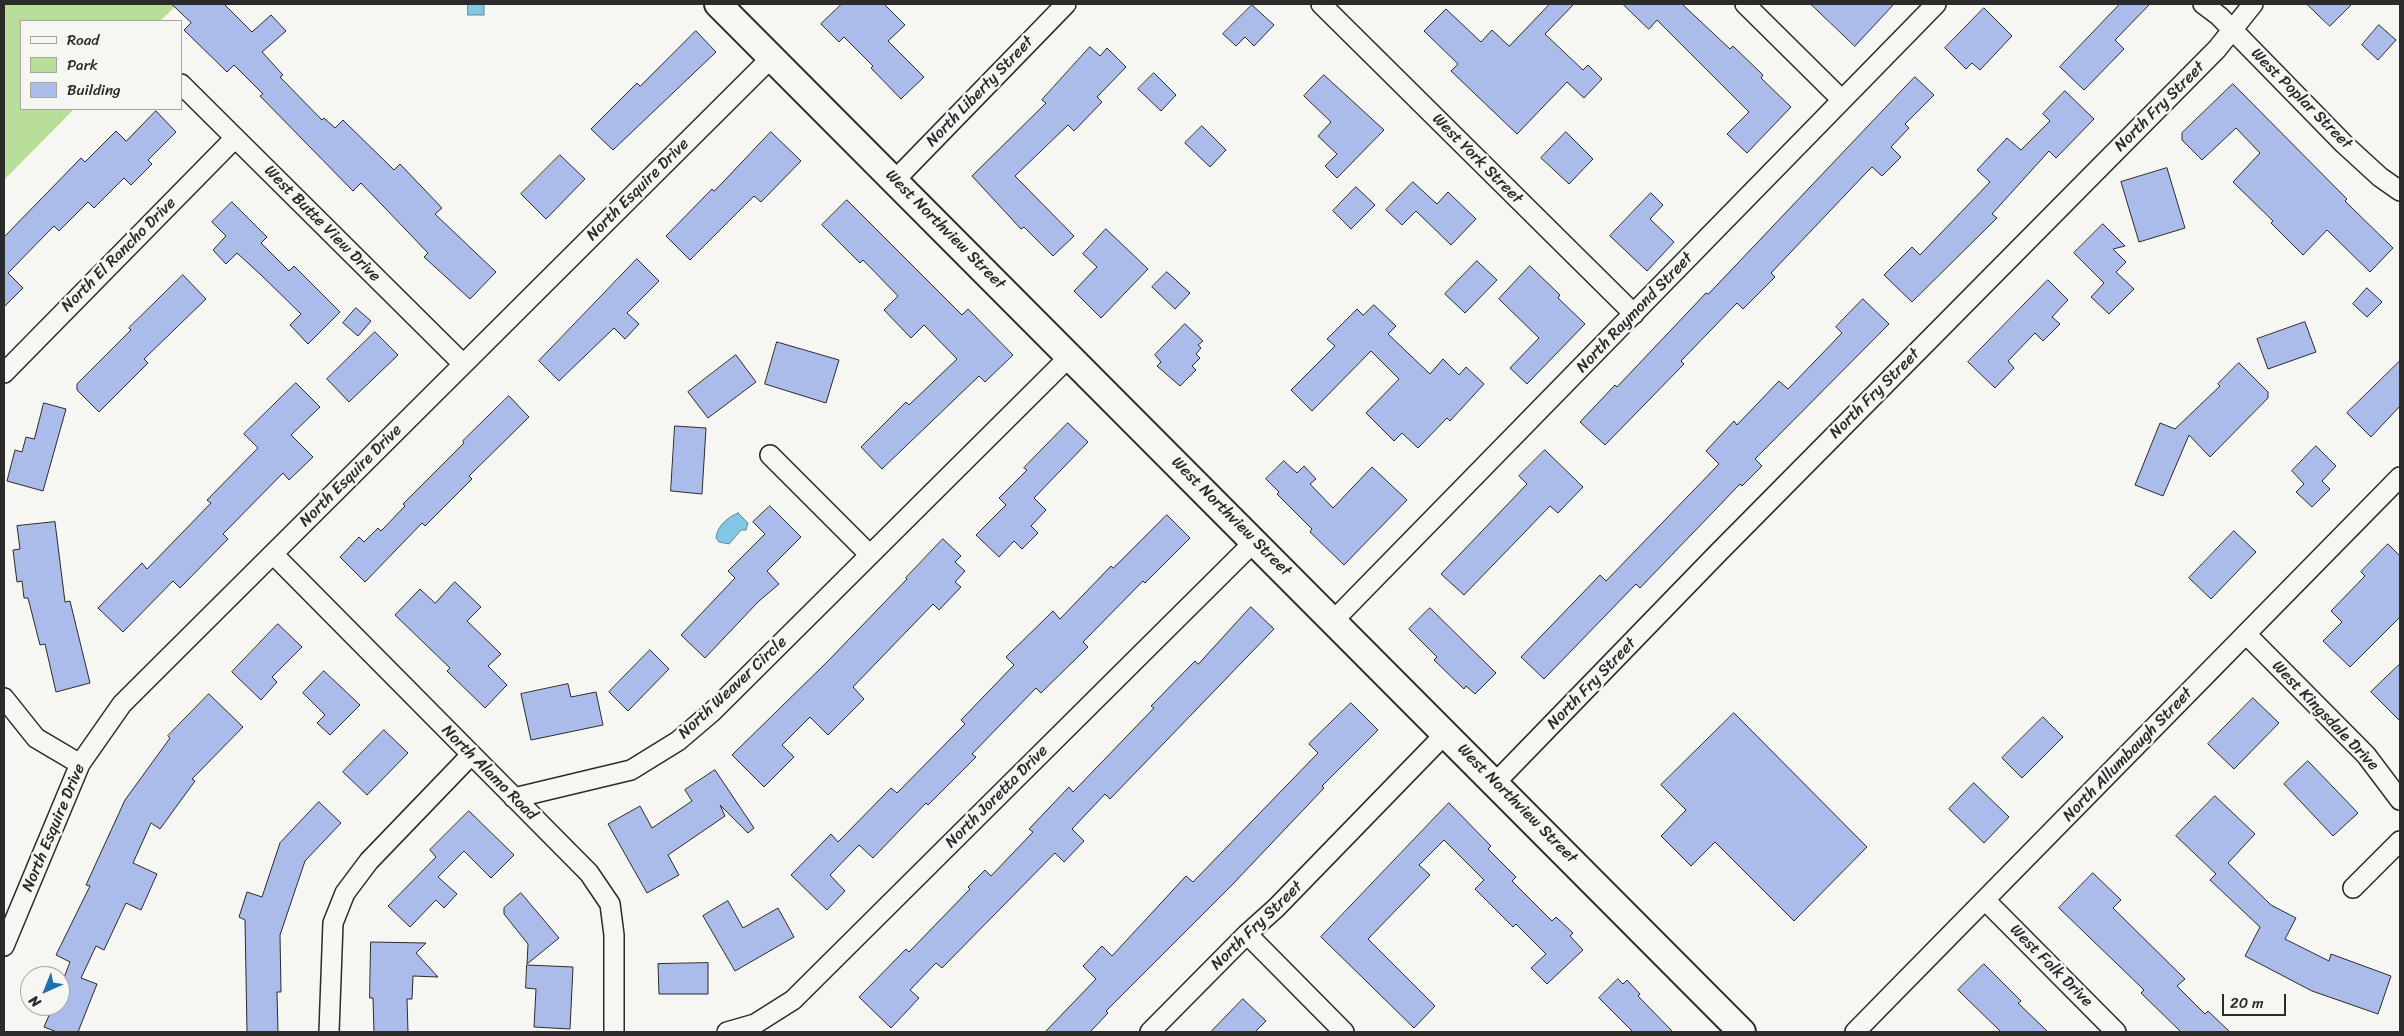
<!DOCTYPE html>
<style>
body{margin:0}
#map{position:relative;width:2404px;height:1036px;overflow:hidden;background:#f6f6f2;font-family:Sriracha,sans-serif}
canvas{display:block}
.frame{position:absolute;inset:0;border:5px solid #2b2b2b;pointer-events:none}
.legend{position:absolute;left:20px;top:20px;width:162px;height:90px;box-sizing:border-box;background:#f6f6f2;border:1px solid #a5a5a2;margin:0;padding:6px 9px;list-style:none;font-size:15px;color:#2b2b2b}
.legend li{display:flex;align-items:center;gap:10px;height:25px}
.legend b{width:25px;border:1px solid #a5a5a2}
.north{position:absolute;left:20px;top:966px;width:50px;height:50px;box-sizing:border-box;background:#f6f6f2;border:1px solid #a5a5a2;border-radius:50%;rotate:224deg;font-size:14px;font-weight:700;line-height:20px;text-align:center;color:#2b2b2b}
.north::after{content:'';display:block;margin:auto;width:18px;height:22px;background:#1f6fb2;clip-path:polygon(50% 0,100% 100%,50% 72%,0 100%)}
.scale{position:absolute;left:2222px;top:994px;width:64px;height:22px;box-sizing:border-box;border:2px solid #2b2b2b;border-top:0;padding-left:6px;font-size:15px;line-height:18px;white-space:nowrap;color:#2b2b2b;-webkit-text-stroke:4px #f6f6f2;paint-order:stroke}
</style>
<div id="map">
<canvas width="2404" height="1036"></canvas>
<div class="frame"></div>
<ul class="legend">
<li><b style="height:6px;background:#f6f6f2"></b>Road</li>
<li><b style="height:14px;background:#b9de99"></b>Park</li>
<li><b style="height:14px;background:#abbceb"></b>Building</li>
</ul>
<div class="north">N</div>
<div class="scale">20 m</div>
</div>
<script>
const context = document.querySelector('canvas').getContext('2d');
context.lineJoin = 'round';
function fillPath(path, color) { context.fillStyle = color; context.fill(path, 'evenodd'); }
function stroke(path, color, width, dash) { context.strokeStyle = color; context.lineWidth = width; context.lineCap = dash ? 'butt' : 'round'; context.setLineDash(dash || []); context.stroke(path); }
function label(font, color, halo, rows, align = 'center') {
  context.font = font + ' Sriracha,sans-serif'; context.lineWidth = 5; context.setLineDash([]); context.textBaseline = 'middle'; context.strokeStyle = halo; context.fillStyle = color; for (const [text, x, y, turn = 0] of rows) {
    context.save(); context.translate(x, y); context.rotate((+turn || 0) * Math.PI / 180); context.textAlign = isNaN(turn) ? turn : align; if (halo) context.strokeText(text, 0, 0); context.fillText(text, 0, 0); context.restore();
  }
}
const green = new Path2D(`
 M4,4H178L160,21H21V109H74L4,180Z`);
const water = new Path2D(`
 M468,4H484V15H468Z
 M738,513L748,523L746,530H741L729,544L719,542L716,538C717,526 728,517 738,513Z`);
const building = new Path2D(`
 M172,4H224L252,32L271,15L286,31L262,52L283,75L280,77L322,120L324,118L335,128L343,120L394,170L400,164L442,208L435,214L496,272L470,299L424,257L428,253L361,183L353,191L260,96L263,94L234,65L227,72L184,30L191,23Z
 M842,4H884L905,25L888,41L924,77L901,99L871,68L873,66L844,37L839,42L821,24Z
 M1550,4H1574L1545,34L1583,70L1588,65L1602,79L1584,98L1567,82L1517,134L1451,71L1458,64L1424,31L1446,9L1481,42L1492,30L1509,46Z
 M1623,4H1682L1730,49L1733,46L1763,75L1761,78L1791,107L1747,153L1727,134L1749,112L1657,20L1649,29Z
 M1811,4H1894L1855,46Z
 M2120,4H2150L2115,40L2124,49L2084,90L2060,67Z
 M2307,4H2352L2330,26Z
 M1252,5L1274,25L1254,46L1245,37L1236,46L1223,34Z
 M1984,8L2012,36L1980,70L1972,63L1966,69L1945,48Z
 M2379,25L2396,40L2378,60L2362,45Z
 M696,31L716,52L613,150L591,129L637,83L640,86Z
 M1090,47L1100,56L1107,48L1126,67L1097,97L1102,102L1074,131L1068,125L1015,176L1074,236L1053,256L1024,227L1021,229L972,176L1046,103L1042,100Z
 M1154,73L1176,95L1161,111L1138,89Z
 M1324,75L1384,130L1337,178L1325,166L1337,154L1318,136L1331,122L1304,96Z
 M1915,77L1934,95L1905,124L1909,128L1891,147L1901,157L1882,176L1872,167L1866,173L1771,273L1775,277L1743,309L1737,303L1681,361L1684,364L1605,445L1580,422L1615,385L1617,387L1706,293L1708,294Z
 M2233,84L2347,199L2345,201L2393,248L2370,272L2327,230L2303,255L2271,223L2273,221L2233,182L2260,153L2236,128L2202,160L2182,140V133Z
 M2065,91L2094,119L2056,158L2049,151L1992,214L1997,218L1912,302L1884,275L1912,247L1920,255L1990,182L1977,170L2007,138L2021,150L2050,121L2043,114Z
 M156,111L176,132L148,160L152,164L131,185L124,178L94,208L88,202L59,231L54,226L8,273L23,288L4,307V237L81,158L85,162L116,131L126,141Z
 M1202,126L1226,150L1210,167L1185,143Z
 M771,132L801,161L761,202L754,196L690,260L666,236L712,189L714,191Z
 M1566,132L1593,159L1569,184L1541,158Z
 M560,155L585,179L546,219L521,194Z
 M2167,168L2185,228L2139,242L2121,182Z
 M1413,182L1437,204L1448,192L1476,219L1451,245L1416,211L1402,225L1386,210Z
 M1356,187L1375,205L1351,229L1333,211Z
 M1651,193L1663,205L1650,219L1674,242L1647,271L1610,236Z
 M847,200L962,315L968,309L1013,355L985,382L979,376L882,469L861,447L906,402L909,405L957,359L924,325L911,338L884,310L898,296L863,260L860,263L822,225Z
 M232,202L267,237L261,243L289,271L294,266L340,312L308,344L290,325L301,314L261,275L237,253L226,264L213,250L226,236L212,222Z
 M2103,224L2125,246L2113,249L2126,262L2116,272L2134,289L2109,314L2091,297L2104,283L2074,253Z
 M1106,229L1148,269L1101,318L1074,291L1097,267L1083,254Z
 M637,259L659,281L627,313L639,324L625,339L614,328L559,381L539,361Z
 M1477,261L1497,280L1465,313L1445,294Z
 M1530,266L1560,295L1558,298L1585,324L1527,384L1510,368L1539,338L1499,299Z
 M1167,272L1190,293L1175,309L1152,287Z
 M183,275L206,299L144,359L148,363L99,412L77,390V384L131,330L129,328Z
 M2048,280L2068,300L2052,317L2060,324L2043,341L2035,333L2008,361L2014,368L1995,388L1968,362Z
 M2367,288L2382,302L2367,317L2353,304Z
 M1863,299L1889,324L1755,459L1762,466L1742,486L1740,484L1640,588L1636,584L1544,679L1521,657L1600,575L1606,581L1719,464L1706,451L1734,421L1737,425L1779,381L1788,389L1842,333L1836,327Z
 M1374,305L1396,326L1388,334L1430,374L1443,359L1459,375L1466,367L1484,384L1450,421L1447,418L1418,448L1402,433L1394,441L1366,413L1399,379L1371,351L1312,411L1291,390L1335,346L1327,339L1357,309L1363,315Z
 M356,308L371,321L358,336L343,323Z
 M2305,322L2316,352L2268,369L2257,339Z
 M1185,324L1203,341L1198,345L1201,348L1196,354L1200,358L1192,366L1196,370L1180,386L1157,366L1161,362L1155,355Z
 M375,332L398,355L349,402L327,379Z
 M777,342L839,360L826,403L765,384Z
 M736,355L756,382L708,418L688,392Z
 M2400,361V406L2371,437L2347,413Z
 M2239,363L2268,392V398L2210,457L2189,435L2163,496L2135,485L2160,423L2175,429L2220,386L2218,384Z
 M296,383L320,407L291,435L313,457L289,480L283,473L223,534L228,539L180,588L173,581L123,632L98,608L142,563L147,569L211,503L207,500L258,448L244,434Z
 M509,396L529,417L469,476L472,479L425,526L422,523L365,582L340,557L359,537L364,542L378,528L381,531L405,506L403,504L464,443L463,441Z
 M44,403L66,409L43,491L7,481L15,450L22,452L26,437L34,439Z
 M1068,423L1088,442L1034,498L1046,510L1031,526L1038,533L1022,549L1014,541L999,557L976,535L1006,505L999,498L1027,470L1024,468Z
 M675,426L706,428L702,494L671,491Z
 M2316,446L2336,466L2322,481L2330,489L2312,507L2296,492L2304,484L2292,471Z
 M1545,450L1583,487L1558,513L1550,506L1464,595L1441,574L1527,484L1519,476Z
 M1284,461L1297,473L1304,466L1316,479L1310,484L1333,508L1372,467L1407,500L1344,565L1310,532L1312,529L1277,494L1279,492L1266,479Z
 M770,506L801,537L767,571L779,584L758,602L705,658L681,635L735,578L728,571L765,534L753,522Z
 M1167,515L1190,538L1145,583L1143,581L1083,642L1088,647L1041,693L1036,688L972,754L976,757L928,805L926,803L873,858L859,845L830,875L845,891L827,910L791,875L831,834L838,842L891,788L897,793L965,724L961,720L1014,665L1006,657L1053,611L1060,619L1111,566L1113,568Z
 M55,522L65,602L70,601L90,683L56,692L45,644L40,645L28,598H24L22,581L17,582L13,550L20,549L17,526Z
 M2234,531L2256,552L2211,599L2189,578Z
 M943,539L961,556L955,562L965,571L955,582L961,587L939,610L933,604L853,687L864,699L828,735L810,717L782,745L794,757L764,787L732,755L827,662L907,579L906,578Z
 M2388,544L2400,556V617L2350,667L2323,641L2342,622L2331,611L2365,576L2361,572Z
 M455,582L481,607L467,621L501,654L488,666L507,685L485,708L447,671L450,668L395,615L420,589L435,603Z
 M1251,607L1274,629L1110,799L1105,794L1072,829L1084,841L1064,862L1055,853L942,968L936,963L910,990L919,998L891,1028L859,997L906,949L909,952L970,889L968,887L985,870L991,876L1033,832L1029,829L1069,787L1073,792L1154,708L1151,706L1195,661L1198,664Z
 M1430,608L1496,673L1475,694L1466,686L1464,689L1434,660L1437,657L1409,629Z
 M278,624L302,647L272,677L277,682L261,700L232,672Z
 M650,650L669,669L628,711L609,692Z
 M2400,664V721L2371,692Z
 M324,671L360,705L330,735L317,723L325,715L303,693Z
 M568,684L571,697L596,692L603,725L531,740L521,694Z
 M209,694L243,727L192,779L195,781L160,829L151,823L133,863L157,874L141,910L126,903L104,950L96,946L81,978L97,984L78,1032H57L44,1027L53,1006H60V988L70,962L56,955L90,886L86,885L125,800L170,738L168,736Z
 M2253,698L2279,723L2234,769L2208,744Z
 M1351,703L1378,730L1322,786L1324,788L1232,885L1106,1011L1108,1013L1090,1032H1045L1096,979L1083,966L1102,946L1112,956L1186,876L1193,882L1318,753L1309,744Z
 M1734,713L1867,847L1794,921L1715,842L1691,866L1661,836L1686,810L1661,785Z
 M2043,717L2063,737L2022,778L2002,758Z
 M384,730L408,753L367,795L343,772Z
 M2308,761L2358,813L2333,836L2284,784Z
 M715,770L754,828L748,833L720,805L725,816L668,855L679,875L647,893L608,824L640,806L652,828L692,801L685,790Z
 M1974,783L2009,817L1984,843L1949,809Z
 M2215,796L2255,834L2228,863L2271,905L2296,918L2285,939L2329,961L2331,954L2391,976L2378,1014L2312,991L2245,956L2260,927L2210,880L2216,874L2176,836Z
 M319,802L341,823L305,861L280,935L281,992H277L278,1032H247L245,920L239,917L247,892L262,897L280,843Z
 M1449,803L1491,846L1488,849L1516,877L1512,881L1552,921L1556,917L1573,933L1570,936L1583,950L1547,984L1531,968L1546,954L1516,924L1513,927L1475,889L1484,880L1444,840L1419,865L1430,875L1368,939L1435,1006L1414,1028L1321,937Z
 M469,811L514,855L491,878L464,851L438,877L457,894L444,908L436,900L410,927L388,906L436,857L430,850Z
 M2093,873L2121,900L2113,908L2185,979L2177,986L2205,1014L2208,1011L2230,1032H2181L2141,993L2144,990L2059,908Z
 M521,893L559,938L527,964L528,944L504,914V908Z
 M728,901L743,928L778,908L794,937L735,971L703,916Z
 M371,942L426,943L416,953L438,977L413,976L412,999H407L408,1032H374L373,998H370Z
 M708,963V994H659L658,964Z
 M1984,964L2021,1001L2018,1003L2048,1032H2001L1958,990Z
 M527,965L573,967L570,1029L534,1027L536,989L526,988Z
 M1618,979L1623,984L1627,980L1640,994L1638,996L1673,1032H1633L1599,998Z
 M1243,999L1266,1021L1255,1032H1211Z`);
const street = new Path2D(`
 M1321,4L1634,314
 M1745,4L1842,100
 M2203,4L2219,16L2344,144L2380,177L2400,191
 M181,84L463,364
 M895,180L1066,4
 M4,373L235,138
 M770,455L870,555
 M273,554L589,873L610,904L614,935V1032
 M1333,621L1936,4
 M2246,634L2366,755L2400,800
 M4,698L36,738L80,764
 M1495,783L1719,552L2217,49L2253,4
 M514,798L631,770L678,741L712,712L1071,355
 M2353,888L2400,841
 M1985,900L2116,1032
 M1247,934L1344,1032
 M4,946L80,764L122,704L772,57
 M329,1032L333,923L345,893L369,861L471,755
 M727,1032L755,1024L793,1000L1255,541
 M1150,1032L1247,934L1276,908L1446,733
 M1855,1032L2400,477`);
const secondary = new Path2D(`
 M718,4L1742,1032`);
const streetNames = [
 ["North Liberty Street",980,92,-46],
 ["West Poplar Street",2301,99,45],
 ["North Fry Street",2160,107,-45],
 ["West York Street",1477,159,45],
 ["North Esquire Drive",638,190,-45],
 ["West Butte View Drive",322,224,45],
 ["West Northview Street",945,230,45],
 ["North El Rancho Drive",119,255,-45],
 ["North Raymond Street",1635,313,-46],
 ["North Fry Street",1875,394,-45],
 ["North Esquire Drive",351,476,-45],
 ["West Northview Street",1231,517,45],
 ["North Fry Street",1592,684,-46],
 ["North Weaver Circle",733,688,-43],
 ["West Kingsdale Drive",2325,716,46],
 ["North Allumbaugh Street",2128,755,-46],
 ["North Alamo Road",489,773,45],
 ["North Joretta Drive",997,797,-45],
 ["West Northview Street",1517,804,45],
 ["North Esquire Drive",54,828,-67],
 ["North Fry Street",1257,926,-44],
 ["West Folk Drive",2051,966,45]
];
fillPath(green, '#b9de99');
fillPath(water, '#82c7e3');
stroke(water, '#5f8999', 1);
fillPath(building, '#abbceb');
stroke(building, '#2b2b2b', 1);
stroke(street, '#2b2b2b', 22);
stroke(secondary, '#2b2b2b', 30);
stroke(street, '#f6f6f2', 19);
stroke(secondary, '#f6f6f2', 26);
label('16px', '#2b2b2b', '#f6f6f2', streetNames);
</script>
